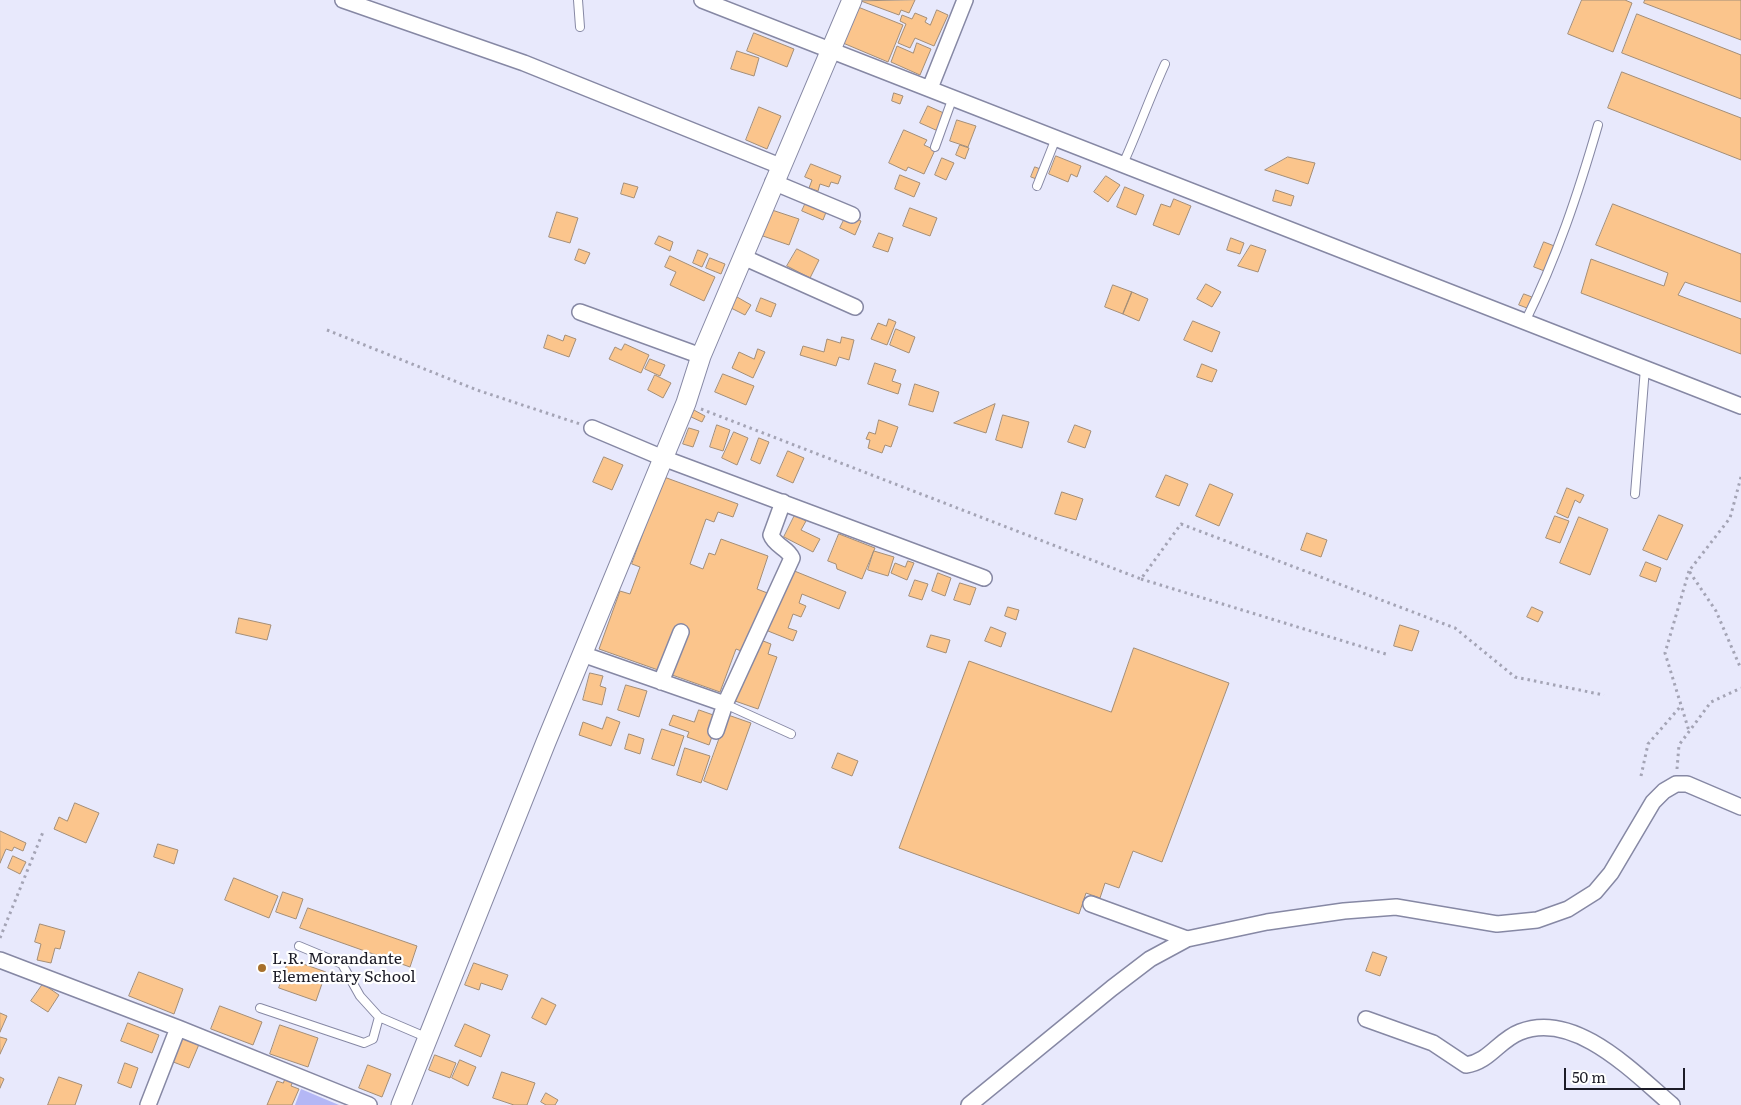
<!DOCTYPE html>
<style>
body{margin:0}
#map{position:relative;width:1741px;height:1105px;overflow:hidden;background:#e8e9fc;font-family:Literata,serif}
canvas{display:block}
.scale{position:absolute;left:1564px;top:1068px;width:121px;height:22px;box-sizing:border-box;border:2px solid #1c1c27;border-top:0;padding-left:6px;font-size:15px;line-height:18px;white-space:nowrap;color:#1c1c27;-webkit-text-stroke:4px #fff;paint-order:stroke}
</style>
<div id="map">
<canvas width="1741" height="1105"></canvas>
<div class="scale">50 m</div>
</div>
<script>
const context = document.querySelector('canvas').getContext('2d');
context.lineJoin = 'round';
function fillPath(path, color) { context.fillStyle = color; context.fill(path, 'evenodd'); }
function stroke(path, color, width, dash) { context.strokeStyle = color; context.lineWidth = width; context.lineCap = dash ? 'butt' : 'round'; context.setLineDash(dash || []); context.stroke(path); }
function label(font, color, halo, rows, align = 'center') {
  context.font = font + ' Literata,serif'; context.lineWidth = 4.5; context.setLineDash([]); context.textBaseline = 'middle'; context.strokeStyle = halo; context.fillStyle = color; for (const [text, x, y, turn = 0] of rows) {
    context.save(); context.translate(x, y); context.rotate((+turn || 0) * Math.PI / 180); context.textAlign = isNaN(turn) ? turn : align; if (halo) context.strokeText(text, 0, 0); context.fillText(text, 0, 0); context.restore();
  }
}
const green = new Path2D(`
 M301,1089L339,1105H295Z`);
const building = new Path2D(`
 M915,0L909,13L901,10L899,15L861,1Z
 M1582,0H1625L1632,3L1613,52L1568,34Z
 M1645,0H1741V40L1644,3Z
 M858,7L903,25L888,62L843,43Z
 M937,10L948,15L934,46L915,38L910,48L898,43L906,24L900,21L902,15L912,19L915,13L927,18L925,22L930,25Z
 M1637,14L1741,55V99L1622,53Z
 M754,33L794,49L787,67L747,51Z
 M917,43L931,49L920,75L891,62L897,46L913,53Z
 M737,51L759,58L754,76L731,69Z
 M1622,72L1741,118V160L1608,108Z
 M894,93L903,96L900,104L892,101Z
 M928,106L946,114L938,131L920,123Z
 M759,107L781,116L767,149L746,140Z
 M957,120L976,126L968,147L950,141Z
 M904,130L927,140L924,145L935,150L924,174L908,167L906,171L889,163Z
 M960,145L969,148L965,159L956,155Z
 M1056,156L1081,166L1077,177L1071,174L1068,182L1049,174Z
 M1288,157L1315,163L1308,184L1265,170Z
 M942,158L954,163L946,180L935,175Z
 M811,164L841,176L838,184L831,182L829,187L820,184L818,191L809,188L812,180L805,177Z
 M1035,167L1043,170L1039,180L1031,177Z
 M900,175L920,183L914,197L895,189Z
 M1106,176L1120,185L1108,202L1094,192Z
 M624,183L638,187L634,198L621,194Z
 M1125,187L1144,195L1136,215L1117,207Z
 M1276,190L1294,196L1291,206L1273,201Z
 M808,198L828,207L823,220L802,211Z
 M1174,199L1191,206L1179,235L1153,225L1161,204L1170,207Z
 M1613,204L1741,254V302L1685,282L1678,295L1741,319V354L1581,293L1591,259L1664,286L1668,273L1596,245Z
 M910,208L937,218L930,236L903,226Z
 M769,209L799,219L789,245L760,235Z
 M557,212L578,218L570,243L549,237Z
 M847,214L861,221L855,235L840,228Z
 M879,233L893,238L888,252L873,247Z
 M659,236L673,242L670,251L655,244Z
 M1231,238L1244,243L1240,254L1227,250Z
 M1544,242L1557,247L1547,272L1534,267Z
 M1251,245L1266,250L1258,272L1238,266Z
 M579,249L590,253L585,264L575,260Z
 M797,249L819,260L810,278L787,266Z
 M698,250L708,254L702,267L693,263Z
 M670,256L715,277L704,301L670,285L676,272L665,267Z
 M710,258L725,264L721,274L706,268Z
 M1206,284L1221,292L1212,307L1197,299Z
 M1113,285L1132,292L1123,314L1105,307Z
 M1132,292L1148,299L1139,321L1123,314Z
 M1524,294L1532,297L1527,308L1519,305Z
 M737,297L751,305L745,315L731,308Z
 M761,298L776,304L771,317L756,311Z
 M889,319L896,322L887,345L871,339L878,323L886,326Z
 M1193,321L1220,332L1212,352L1184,340Z
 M896,329L915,337L909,353L890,345Z
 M548,335L563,341L565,335L576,339L569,357L544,348Z
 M842,337L854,340L849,360L839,357L836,366L800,355L803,346L824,352L827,339L840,343Z
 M625,344L649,355L641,373L609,359L615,347L621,350Z
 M758,349L765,352L753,378L732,368L739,352L754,359Z
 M650,359L665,365L660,376L645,369Z
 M875,363L896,370L892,381L901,384L898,394L868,384Z
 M1202,364L1217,370L1212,382L1197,377Z
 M723,374L754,386L746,405L715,392Z
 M655,375L671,383L663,398L648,390Z
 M915,384L939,392L933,412L909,405Z
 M995,404L986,433L954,423Z
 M692,409L705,416L702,422L689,416Z
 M1003,415L1029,422L1022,448L996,440Z
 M879,420L898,427L891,447L885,445L882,453L868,448L870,440L866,439L869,432L875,434Z
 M717,425L730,430L723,451L710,447Z
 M1075,425L1091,431L1085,448L1068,442Z
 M689,428L699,431L693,447L683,444Z
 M734,432L748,438L737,465L722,458Z
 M759,438L769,442L760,464L751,460Z
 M788,451L804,458L793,483L777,476Z
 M604,457L623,465L612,490L593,482Z
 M1166,475L1188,484L1179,506L1156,497Z
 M664,477L738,504L733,517L718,512L714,522L706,519L690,564L703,569L709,553L715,555L721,539L768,556L757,589L770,594L749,654L736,649L720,692L599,649L620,591L630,594L640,567L632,564Z
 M1210,484L1233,494L1219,526L1196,516Z
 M1567,488L1584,495L1580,503L1575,500L1568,518L1557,513Z
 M1062,492L1083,499L1076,520L1055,514Z
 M795,515L806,521L801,530L820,539L813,552L784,537Z
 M1659,515L1683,525L1667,560L1643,550Z
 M1555,516L1569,521L1560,543L1546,538Z
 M1579,517L1608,529L1590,575L1560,563Z
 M1307,533L1327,540L1321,557L1301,550Z
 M839,534L875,548L862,579L837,569L836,564L828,561Z
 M874,551L894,557L888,576L868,570Z
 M908,561L914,563L907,580L891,573L895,563L905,567Z
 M1646,562L1661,568L1656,582L1640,576Z
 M792,570L846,592L839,609L802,594L799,603L806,606L801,617L793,614L788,628L797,631L793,641L768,631Z
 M938,573L951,578L945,596L932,591Z
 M915,580L928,584L922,600L909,596Z
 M960,583L976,588L970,605L954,600Z
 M1008,607L1019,610L1016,620L1005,616Z
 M1532,607L1543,612L1538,622L1527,617Z
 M239,618L271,625L267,640L236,633Z
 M1400,625L1419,631L1412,651L1394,646Z
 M991,627L1006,633L1001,647L985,641Z
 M931,635L950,640L946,653L927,647Z
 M758,639L771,644L768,654L777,657L758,709L735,701Z
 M1134,648L1229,683L1162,862L1133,851L1119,888L1105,883L1100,898L1086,893L1079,914L899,848L969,661L1111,712Z
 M590,673L603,676L600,686L606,688L602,705L583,700Z
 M626,685L647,691L639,717L618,710Z
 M699,710L719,717L709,745L687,737L689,732L669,725L673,715L694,722Z
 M728,715L751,723L727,790L704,781Z
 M607,717L620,722L611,746L579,735L583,722L602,729Z
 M662,729L684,736L674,766L652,759Z
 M629,734L644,739L640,754L625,749Z
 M685,748L710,756L701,783L677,775Z
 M838,753L858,761L852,776L832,768Z
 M75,803L99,813L86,843L54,829L59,817L67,821Z
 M0,831L26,843L23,851L14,847L12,851L6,849L0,863Z
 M158,844L178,850L174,864L154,857Z
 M13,856L26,862L20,874L8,868Z
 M234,878L278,896L269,918L225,900Z
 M283,892L303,899L296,919L276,912Z
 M308,908L417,946L410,967L300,928Z
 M40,924L65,931L60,949L55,948L51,963L37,960L41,944L35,942Z
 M1373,952L1387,957L1380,976L1366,971Z
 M289,959L326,972L316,1001L279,988Z
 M474,963L508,975L502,990L481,983L479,990L465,985Z
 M139,972L183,989L174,1014L129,996Z
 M43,984L59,995L48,1012L31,1001Z
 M542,998L556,1005L546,1025L532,1018Z
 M220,1006L262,1022L253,1045L211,1029Z
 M0,1013L7,1016L0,1032Z
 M128,1023L159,1035L152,1053L121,1041Z
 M465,1024L490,1035L481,1057L455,1046Z
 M280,1025L318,1038L308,1067L270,1054Z
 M179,1033L200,1042L189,1068L168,1060Z
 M0,1037L7,1039L0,1054Z
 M435,1055L456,1063L450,1078L429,1070Z
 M460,1060L476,1067L468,1086L452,1078Z
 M125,1063L138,1068L131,1088L118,1083Z
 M368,1065L391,1074L382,1097L359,1088Z
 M502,1072L535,1083L527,1105H514L493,1098Z
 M287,1074L295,1077L291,1086L299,1089L292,1105H267L277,1081L283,1083Z
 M0,1077L4,1079L0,1088Z
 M59,1077L82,1085L75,1105H48Z
 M546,1093L558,1100L555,1105H546L541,1102Z`);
const path = new Path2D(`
 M327,330L477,390L580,424
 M701,409L1141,579L1181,524L1455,628L1515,677L1604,695
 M1741,477L1730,518L1689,571L1716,611L1741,669
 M1689,571L1665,653L1689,731
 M1141,579L1389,655
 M1677,769L1679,745L1711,702L1741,688
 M1641,776L1648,744L1680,707
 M0,938L43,832`);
const service = new Path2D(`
 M578,0L580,27
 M935,147L953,97
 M1123,164C1138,131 1150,97 1165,64
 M1037,186L1056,138
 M1525,322C1557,257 1578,194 1598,125
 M1635,494L1645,368
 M725,704L791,734
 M299,946L342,964L360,996L379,1017L428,1038
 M260,1008L364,1043L373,1039L379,1017`);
const minor = new Path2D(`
 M343,0L524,63L780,166
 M702,0L1741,406
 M930,88L965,0
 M773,182L852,215
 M743,257L855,307
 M580,312L701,356
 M592,428L663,458L984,578
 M582,654L725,704
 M661,682L681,632
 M716,731L725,704L792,558C788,548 775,546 771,535L783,502
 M1091,904L1187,939
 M0,960L178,1028L369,1105
 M1366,1019L1433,1043L1466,1065C1489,1062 1499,1040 1520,1032C1575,1010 1634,1073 1672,1105
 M148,1105L178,1028
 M969,1105L1112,988L1150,959L1187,939L1267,922L1344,911L1396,907L1497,924L1537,920L1568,909L1595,892L1611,873L1653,802L1664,791L1676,784H1687L1741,807`);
const tertiary = new Path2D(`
 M401,1105L546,742L686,403L701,356L852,0`);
const markers = [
 [262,968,5,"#a7702c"]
];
const poiNames = [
 ["L.R. Morandante",272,959],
 ["Elementary School",272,977]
];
fillPath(green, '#b4b7f5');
fillPath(building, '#fbc58c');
stroke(building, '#a48e77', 1);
stroke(service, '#8688a4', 10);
stroke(minor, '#8688a4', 18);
stroke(tertiary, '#8688a4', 21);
stroke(path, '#a4a4b5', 3, [2.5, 4]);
stroke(service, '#fff', 8);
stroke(minor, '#fff', 15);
stroke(tertiary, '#fff', 19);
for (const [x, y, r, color] of markers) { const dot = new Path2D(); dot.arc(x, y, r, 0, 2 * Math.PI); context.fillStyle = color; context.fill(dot); stroke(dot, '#fff', 2); }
label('16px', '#1c1c27', '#fff', poiNames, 'left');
</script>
